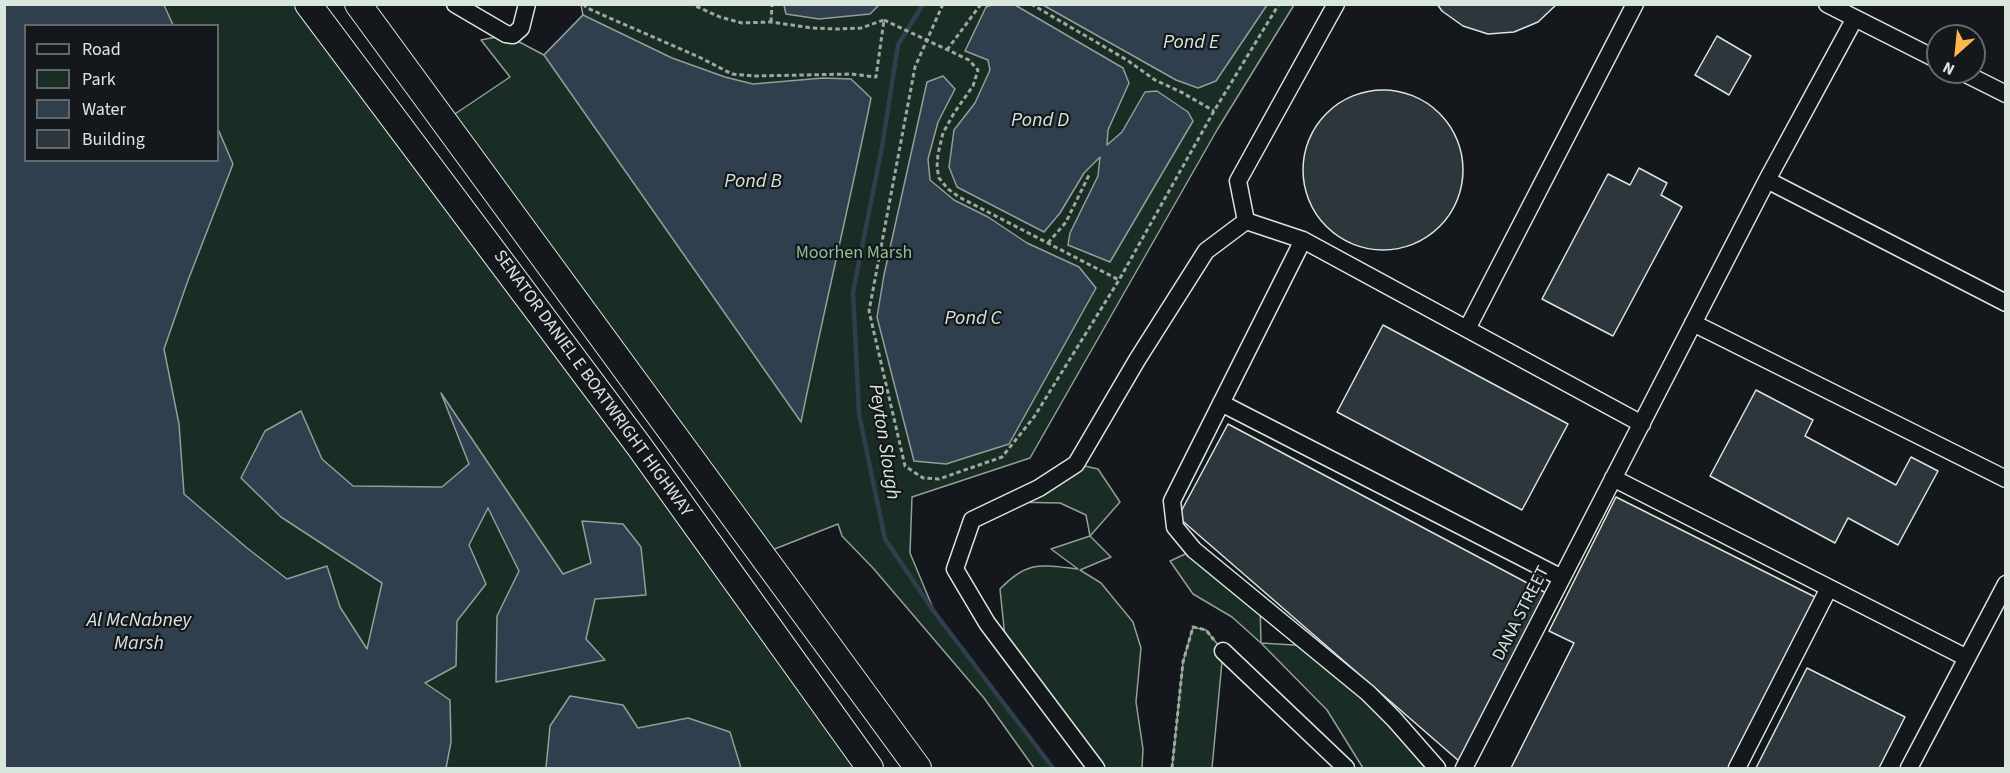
<!DOCTYPE html>
<style>
body{margin:0}
#map{position:relative;width:2010px;height:773px;overflow:hidden;background:#14181c;font-family:"Source Sans 3",sans-serif}
canvas{display:block}
.frame{position:absolute;inset:0;border:6px solid #d8e6dc;pointer-events:none}
.legend{position:absolute;left:24px;top:24px;width:195px;height:138px;box-sizing:border-box;background:#14181c;border:2px solid #626a69;margin:0;padding:8px 10px;list-style:none;font-size:18px;color:#d8e6dc}
.legend li{display:flex;align-items:center;gap:12px;height:30px}
.legend b{width:30px;border:2px solid #626a69}
.north{position:absolute;left:1926px;top:24px;width:60px;height:60px;box-sizing:border-box;background:#14181c;border:2px solid #626a69;border-radius:50%;rotate:207deg;font-size:16px;font-weight:700;line-height:24px;text-align:center;color:#d8e6dc}
.north::after{content:'';display:block;margin:auto;width:21px;height:27px;background:#ffb74d;clip-path:polygon(50% 0,100% 100%,50% 72%,0 100%)}
</style>
<div id="map">
<canvas width="2010" height="773"></canvas>
<div class="frame"></div>
<ul class="legend">
<li><b style="height:8px;background:#14181c"></b>Road</li>
<li><b style="height:16px;background:#1a2d24"></b>Park</li>
<li><b style="height:16px;background:#2f3f4d"></b>Water</li>
<li><b style="height:16px;background:#2c363c"></b>Building</li>
</ul>
<div class="north">N</div>
</div>
<script>
const context = document.querySelector('canvas').getContext('2d');
context.lineJoin = 'round';
function fillPath(path, color) { context.fillStyle = color; context.fill(path, 'evenodd'); }
function stroke(path, color, width, dash) { context.strokeStyle = color; context.lineWidth = width; context.lineCap = dash ? 'butt' : 'round'; context.setLineDash(dash || []); context.stroke(path); }
function label(font, color, halo, rows, align = 'center') {
  context.font = font + ' "Source Sans 3",sans-serif'; context.lineWidth = 4.5; context.setLineDash([]); context.textBaseline = 'middle'; context.strokeStyle = halo; context.fillStyle = color; for (const [text, x, y, turn = 0] of rows) {
    context.save(); context.translate(x, y); context.rotate((+turn || 0) * Math.PI / 180); context.textAlign = isNaN(turn) ? turn : align; if (halo) context.strokeText(text, 0, 0); context.fillText(text, 0, 0); context.restore();
  }
}
const green = new Path2D(`
 M5,4L308,5L870,768H5ZM26,26H218V160H26Z
 M581,5H1294L1217,130L1030,458L912,497L910,553L935,613L1053,768H1034L984,698L873,568L842,536L838,524L762,554L443,122L510,77L481,40L506,35L544,55L583,15Z
 M1076,464L1098,469L1120,502L1090,536L1111,557L1080,570L1101,583L1133,622L1141,648L1136,702L1143,749L1142,768H1096L1006,647L1000,589C1028,560 1041,565 1078,569L1051,549L1090,536L1086,515L1060,503L1008,502Z
 M1194,550L1260,604L1261,643L1310,646L1437,768H1363L1327,710L1261,643L1232,617L1193,594L1170,561Z
 M1193,627L1206,630L1223,651L1212,768H1172L1183,662Z`);
const water = new Path2D(`
 M5,4L164,5L173,25L26,26V160H218V129L233,164L187,283L164,349L179,424L184,494L247,548L287,579L327,566L340,607L367,649L382,583L281,517L241,478L265,431L301,411L322,459L353,486L442,487L469,464L441,393L563,574L591,563L582,521L623,524L641,547L646,595L595,599L586,639L605,660L496,682L497,616L519,571L488,508L469,545L486,584L457,621L456,666L425,683L450,700L451,742L446,768H5Z
 M784,5V4L879,5L870,14L819,19L786,14Z
 M992,5H1015L1123,68L1129,83L1108,130L1107,145L1122,132L1145,92L1157,91L1188,112L1193,121L1110,262L1068,245L1070,233L1098,176L1100,157L1084,173L1060,213L1044,232L957,187L949,167L954,130L975,103L990,70L988,60L965,51L986,7Z
 M1043,5L1267,4V5L1216,81L1198,88L1176,80Z
 M583,15L672,58L725,77L753,84L823,78L851,79L871,98C849,206 823,314 801,422L544,55Z
 M943,76L955,89L938,122L928,159L930,180L954,200L988,217L1027,243L1079,267L1096,288L1009,444L946,464L914,461L877,317L884,275L927,82Z
 M570,696L623,705L638,728L688,718L730,732L741,768H546L550,726Z`);
const stream = new Path2D(`
 M923,4L898,45L882,147L853,292L859,414L885,539L935,613L1053,768`);
const building = new Path2D(`
 M1437,4H1557L1538,22L1514,32L1488,34L1463,26L1442,11Z
 M1717,36L1751,56L1729,95L1695,75Z
 M1303 170a80 80 0 1 1 160 0a80 80 0 1 1-160 0Z
 M1639,168L1667,183L1661,195L1682,207L1613,336L1542,299L1608,174L1630,185Z
 M1383,325L1568,424L1522,510L1337,412Z
 M1756,390L1813,420L1805,436L1896,485L1911,457L1938,471L1898,545L1848,518L1835,543L1710,476Z
 M1228,424L1548,594L1459,761L1178,517Z
 M1616,497L1817,598L1732,768H1511L1574,643L1549,631Z
 M1807,668L1905,717L1879,768H1756Z`);
const path = new Path2D(`
 M583,4L587,8L699,57L732,74L755,76L851,74L876,77L884,20L861,28L837,29L812,28L771,22L742,23L720,17L691,4
 M943,4L915,67L869,311L905,466L923,478L939,479L1002,457L1034,417L1119,280L1214,111L1279,4
 M1031,4L1127,60L1155,80L1181,92L1214,111
 M884,20L969,60L978,70L973,86L954,113L943,133L938,154L937,167L939,178L948,189L959,197L1119,280
 M771,22L772,4
 M947,50L981,4
 M1048,243L1066,222L1090,173
 M1172,768L1183,662L1193,627L1206,630L1214,640`);
const minor = new Path2D(`
 M455,4L506,34L513,35L521,28L527,4
 M1336,4L1238,181L1246,221L1303,240L1642,424
 M1827,4L1938,60
 M1962,72L2006,94
 M1767,180L2006,303
 M1303,240L1172,501L1175,527L1194,550L1368,693L1394,719L1437,768
 M1693,323L2006,479
 M1467,329L1635,4
 M1221,403L1562,578
 M1613,478L1967,658
 M1223,651L1346,768
 M1096,768L987,623L955,569L972,520L1039,488L1076,464L1137,360L1206,251L1246,221
 M1464,768L1767,180L1855,18
 M1737,768L1829,588
 M1909,768L2006,584`);
const highway = new Path2D(`
 M308,4L639,446L870,768
 M358,4L918,768`);
const parkNames = [
 ["Moorhen Marsh",854,254]
];
const streetNames = [
 ["SENATOR DANIEL E BOATWRIGHT HIGHWAY",592,384,54],
 ["DANA STREET",1522,614,-63]
];
const waterNames = [
 ["Pond E",1191,44],
 ["Pond D",1040,122],
 ["Pond B",753,183],
 ["Pond C",973,320],
 ["Peyton Slough",883,442,81],
 ["Al McNabney",139,622],
 ["Marsh",139,645]
];
fillPath(green, '#1a2d24');
stroke(green, '#939e99', 1.5);
fillPath(water, '#2f3f4d');
stroke(water, '#939e99', 1.5);
stroke(stream, '#2f3f4d', 4.5);
fillPath(building, '#2c363c');
stroke(building, '#d8e6dc', 1.5);
stroke(minor, '#d8e6dc', 19);
stroke(highway, '#d8e6dc', 28);
stroke(path, '#9da8a2', 3, [4.5, 3]);
stroke(minor, '#14181c', 16);
stroke(highway, '#14181c', 26);
label('18px', '#8ac095', '#14181c', parkNames);
label('18px', '#d8e6dc', '#14181c', streetNames);
label('italic 20px', '#d8e6dc', '#14181c', waterNames);
</script>
